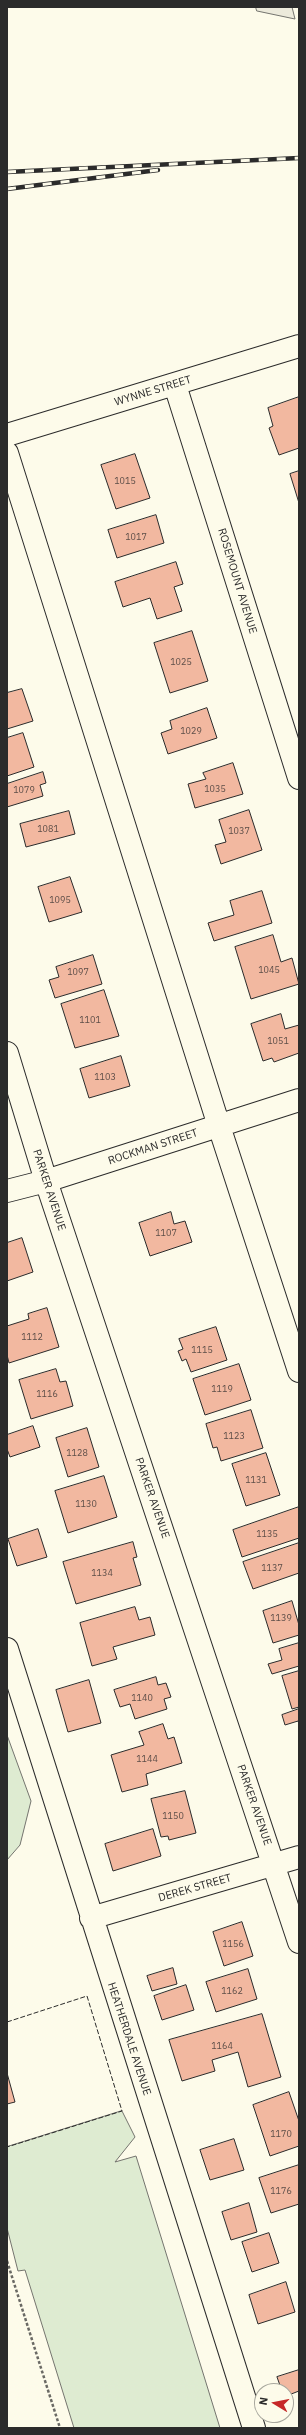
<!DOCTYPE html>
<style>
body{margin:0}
#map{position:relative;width:306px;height:2435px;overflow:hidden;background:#fdfbea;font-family:"IBM Plex Sans",sans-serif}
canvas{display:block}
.frame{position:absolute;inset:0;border:8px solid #2b2b2b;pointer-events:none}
.north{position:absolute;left:254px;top:2383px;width:40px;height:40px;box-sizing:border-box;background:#fdfbea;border:1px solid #a9a89e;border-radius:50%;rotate:280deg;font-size:11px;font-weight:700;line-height:16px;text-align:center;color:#2b2b2b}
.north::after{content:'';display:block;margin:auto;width:14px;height:18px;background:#c62828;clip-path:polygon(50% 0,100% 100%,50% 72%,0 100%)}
</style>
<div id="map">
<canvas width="306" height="2435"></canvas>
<div class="frame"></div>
<div class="north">N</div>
</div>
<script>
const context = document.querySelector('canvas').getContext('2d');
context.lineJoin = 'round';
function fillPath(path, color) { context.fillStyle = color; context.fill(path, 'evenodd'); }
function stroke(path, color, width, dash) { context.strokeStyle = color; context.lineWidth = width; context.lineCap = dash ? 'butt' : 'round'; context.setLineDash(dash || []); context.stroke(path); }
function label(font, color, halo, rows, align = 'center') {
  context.font = font + ' "IBM Plex Sans",sans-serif'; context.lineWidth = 3; context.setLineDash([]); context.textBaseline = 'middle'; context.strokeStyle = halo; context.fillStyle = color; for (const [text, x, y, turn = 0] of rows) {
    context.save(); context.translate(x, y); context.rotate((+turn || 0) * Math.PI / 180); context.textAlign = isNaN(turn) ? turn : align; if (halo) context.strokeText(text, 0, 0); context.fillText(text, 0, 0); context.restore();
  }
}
const green = new Path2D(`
 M7,1735L31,1801L20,1845L7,1860Z
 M122,2111L135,2137L115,2162L136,2156L220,2428H74L25,2270L18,2271L7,2228V2147Z`);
const parking = new Path2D(`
 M256,7H292L295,19L257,11Z`);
const building = new Path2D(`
 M299,397V448L279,455L269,428L273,426L268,408Z
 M135,454L150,498L116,509L101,465Z
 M299,471V503L290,474Z
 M156,515L164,543L117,558L108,530Z
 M176,562L183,584L174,587L182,611L157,619L150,598L123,607L115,582Z
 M192,631L208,681L170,693L154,643Z
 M22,689L33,721L7,729V693Z
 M207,708L217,738L168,754L161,733L172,729L170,721Z
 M23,733L34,767L7,776V738Z
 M233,763L243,794L195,808L188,784L206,779L203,773Z
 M43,772L46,783L40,785L43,796L7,807V784Z
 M249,810L262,850L221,864L215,845L226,842L219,820Z
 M69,811L75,834L26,847L20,824Z
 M70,877L82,912L49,922L38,887Z
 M262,891L272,923L214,941L208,923L234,915L230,901Z
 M273,935L281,962L292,958L299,984L251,999L235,947Z
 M93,955L102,984L55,998L49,980L59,977L56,967Z
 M104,990L119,1036L75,1048L61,1004Z
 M281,1014L285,1029L299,1025V1053L274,1062L272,1058L263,1061L251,1024Z
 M121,1056L130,1086L89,1098L80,1069Z
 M171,1212L174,1224L185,1221L192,1242L150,1256L139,1223Z
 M22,1238L33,1272L7,1281V1243Z
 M47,1308L59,1347L9,1363L7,1355V1326L29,1319L28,1314Z
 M216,1327L227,1360L191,1372L186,1359L182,1361L178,1351L183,1349L179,1339Z
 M239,1364L251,1400L205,1415L193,1379Z
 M56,1369L60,1382L66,1381L73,1406L31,1419L19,1380Z
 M251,1410L263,1448L221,1461L217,1447L213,1448L206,1424Z
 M33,1426L40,1447L10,1457L7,1449V1435Z
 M87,1428L99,1467L68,1477L56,1438Z
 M266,1453L280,1495L246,1506L232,1464Z
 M104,1476L117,1517L68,1533L55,1491Z
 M299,1507V1538L242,1557L233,1530Z
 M38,1529L47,1557L17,1566L8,1539Z
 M133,1542L137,1557L133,1558L141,1585L76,1604L63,1562Z
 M299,1543V1573L253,1589L243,1562Z
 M292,1601L299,1625V1635L273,1643L263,1611Z
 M135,1607L139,1620L150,1617L155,1635L113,1647L117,1659L92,1666L80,1623Z
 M299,1643V1666L272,1674L268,1664L282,1660L279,1649Z
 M299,1671V1707L292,1709L282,1676Z
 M156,1677L158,1685L166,1683L171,1697L164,1699L167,1709L135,1719L130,1704L120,1707L114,1690Z
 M89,1680L101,1723L68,1732L56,1690Z
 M299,1709V1724L298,1721L285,1725L282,1715Z
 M163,1724L168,1739L174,1737L182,1763L146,1774L148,1785L122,1792L111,1755L144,1745L139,1732Z
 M185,1791L196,1833L169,1840L168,1836L161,1837L151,1799Z
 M153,1829L161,1856L113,1871L105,1844Z
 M242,1922L253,1956L224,1966L213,1932Z
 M173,1968L177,1984L152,1991L147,1976Z
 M248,1969L257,1999L216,2012L206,1982Z
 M186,1985L194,2010L162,2020L154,1996Z
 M262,2014L281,2077L248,2087L238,2052L212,2060L215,2071L182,2081L169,2040Z
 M7,2073L15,2102L7,2104Z
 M289,2092L299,2121V2146L270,2156L253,2105Z
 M234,2139L244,2170L210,2180L200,2150Z
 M299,2165V2204L271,2213L259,2178Z
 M249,2203L257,2232L231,2240L222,2212Z
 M269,2233L279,2263L252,2272L242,2242Z
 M286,2282L295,2312L258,2324L249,2295Z
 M299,2370V2391L286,2396V2391H282L277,2377Z`);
const path = new Path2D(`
 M7,2261L60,2428`);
const minor = new Path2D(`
 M175,385L299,778
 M7,435L299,346
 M7,453L219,1126L299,1371
 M7,1053L46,1181L299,1942
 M7,1191L46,1181L299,1100
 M7,1649L254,2428
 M91,1918L299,1857`);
const rail = new Path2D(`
 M7,172L299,158
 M7,189L158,170`);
const fence = new Path2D(`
 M7,2022L87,1996L122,2111L7,2147`);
const numberNames = [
 ["1015",125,481],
 ["1017",136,537],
 ["1025",181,662],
 ["1029",191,731],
 ["1035",215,789],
 ["1079",24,790],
 ["1081",48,829],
 ["1037",239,831],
 ["1095",60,900],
 ["1045",269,970],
 ["1097",78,972],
 ["1101",90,1020],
 ["1051",278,1041],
 ["1103",105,1077],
 ["1107",166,1233],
 ["1112",32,1337],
 ["1115",202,1350],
 ["1119",222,1389],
 ["1116",47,1394],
 ["1123",234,1436],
 ["1128",77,1453],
 ["1131",256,1480],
 ["1130",86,1504],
 ["1135",267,1534],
 ["1137",272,1568],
 ["1134",102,1573],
 ["1139",281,1618],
 ["1140",142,1698],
 ["1144",147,1759],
 ["1150",173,1816],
 ["1156",233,1944],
 ["1162",232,1991],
 ["1164",222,2046],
 ["1170",281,2134],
 ["1176",281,2191]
];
const streetNames = [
 ["WYNNE STREET",153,391,-17],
 ["ROSEMOUNT AVENUE",237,581,73],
 ["ROCKMAN STREET",153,1147,-18],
 ["PARKER AVENUE",49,1190,72],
 ["PARKER AVENUE",152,1498,71],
 ["PARKER AVENUE",254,1805,71],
 ["DEREK STREET",195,1888,-16],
 ["HEATHERDALE AVENUE",129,2039,72]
];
fillPath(green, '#deebd1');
stroke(green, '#74746e', 1);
fillPath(parking, '#eceadb');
stroke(parking, '#74746e', 1);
fillPath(building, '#f2b8a0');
stroke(building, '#2b2b2b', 1);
stroke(minor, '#2b2b2b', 24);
stroke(path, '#6a6964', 2.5, [3, 2]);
stroke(minor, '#fdfbea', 22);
stroke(rail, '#2b2b2b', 4.5);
stroke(rail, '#fdfbea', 3, [9]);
stroke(fence, '#2b2b2b', 1, [5, 2]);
label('9px', '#5d4e48', null, numberNames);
label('11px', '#2b2b2b', '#fdfbea', streetNames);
</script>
